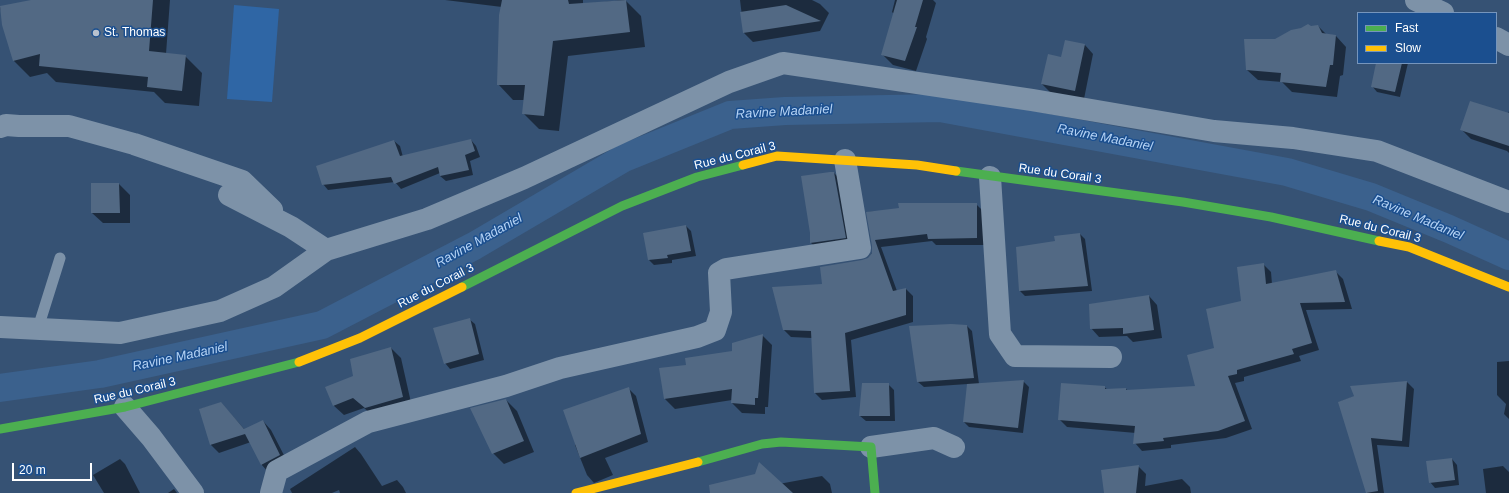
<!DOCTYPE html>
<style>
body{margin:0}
#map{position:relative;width:1509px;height:493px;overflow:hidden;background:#365274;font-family:Arial,sans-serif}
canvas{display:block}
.legend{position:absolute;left:1357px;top:12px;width:140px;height:52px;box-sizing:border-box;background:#1b4f8f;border:1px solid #7695bc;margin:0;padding:5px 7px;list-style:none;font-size:12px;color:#fff}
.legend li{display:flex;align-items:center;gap:8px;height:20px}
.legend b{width:20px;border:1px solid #7695bc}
.scale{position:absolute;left:12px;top:463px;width:80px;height:18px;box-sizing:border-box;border:2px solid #fff;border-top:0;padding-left:5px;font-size:12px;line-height:14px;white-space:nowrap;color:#fff;-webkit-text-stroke:3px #1b4f8f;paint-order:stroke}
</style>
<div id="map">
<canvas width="1509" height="493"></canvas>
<ul class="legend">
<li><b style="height:5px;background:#4caf50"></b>Fast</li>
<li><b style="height:5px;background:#ffc107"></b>Slow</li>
</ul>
<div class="scale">20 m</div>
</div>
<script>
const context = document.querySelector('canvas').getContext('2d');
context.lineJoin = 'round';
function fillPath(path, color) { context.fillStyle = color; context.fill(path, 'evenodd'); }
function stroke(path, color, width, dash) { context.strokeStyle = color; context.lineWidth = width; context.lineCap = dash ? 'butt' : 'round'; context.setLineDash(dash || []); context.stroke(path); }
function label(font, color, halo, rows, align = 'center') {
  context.font = font + ' Arial,sans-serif'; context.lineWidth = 3; context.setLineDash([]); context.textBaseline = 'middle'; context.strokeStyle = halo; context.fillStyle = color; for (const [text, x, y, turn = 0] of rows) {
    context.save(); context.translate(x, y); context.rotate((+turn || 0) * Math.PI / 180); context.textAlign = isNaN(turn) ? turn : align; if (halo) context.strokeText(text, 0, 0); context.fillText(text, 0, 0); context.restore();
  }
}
const green = new Path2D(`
 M234,5L279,9L272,102L227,99Z`);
const shadow = new Path2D(`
 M36,0H170L166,54L185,56L202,73L199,106L165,103L154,92L56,82L47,73L30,77L14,61L0,7Z
 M445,0H583V4L625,0L641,16L645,47L568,56L559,131L539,129L523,113L524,100H513L498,84L502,7Z
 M740,0H812L820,4L829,13L820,31L753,42L744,33Z
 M895,0H933L936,3L926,37L927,39L916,71L893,65L882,54L894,14L892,12Z
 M1318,26L1326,34L1336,36L1346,47L1343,75L1340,76L1337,97L1292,92L1282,82L1258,80L1247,70L1275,40L1310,27Z
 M1085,45L1093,54L1084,99L1051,93L1042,84L1062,58Z
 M1385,63H1408L1400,97L1377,92L1372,86Z
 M1509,111V153L1507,151L1471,139L1462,130L1508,114Z
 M471,140L476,146L480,157L470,161L473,175L446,181L440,176V173L401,189L395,182L328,190L323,184L394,141L400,146L403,157Z
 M834,173L845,184L856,248L822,253L811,243Z
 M119,184L130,195V223H103L92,213Z
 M976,204L983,211L984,245H936L932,241L881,247L897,291L906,289L913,296V322L851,340L856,397L822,400L815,393L812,338L791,337L784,330L824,285L868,259L872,253L873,246L868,212Z
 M686,226L691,231L696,256L672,260V263L654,265L649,260Z
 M1080,234L1085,239L1092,291L1025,296L1020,291Z
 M1263,264L1271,272L1272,284L1335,271L1343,279L1352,309L1306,310L1319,350L1299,356L1301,361L1244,377V381L1235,383L1252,429L1226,438L1171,445V448L1142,451L1135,443L1136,433L1067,427L1059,419L1104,387L1108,390L1126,389L1128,391L1197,387L1215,348Z
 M1149,296L1157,305L1162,338L1133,342L1127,336L1099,337L1091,328Z
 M469,319L475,324L484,360L450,369L445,363Z
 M967,326L972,331L979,384L1023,381L1029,387L1023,433L969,427L964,422L968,384L924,387L918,382Z
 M762,335L772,345L768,407H765V414L742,413L732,403V400L675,409L665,399L660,369L687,366L733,351Z
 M391,348L401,358L412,407L376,418L364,408L344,415L333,405L355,376Z
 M1509,361V419L1504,414L1506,404L1497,395V362Z
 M1407,382L1414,389L1409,447L1377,445L1384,493H1367L1339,402L1355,396L1352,387Z
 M863,384H888L894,390L895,421H866L860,416Z
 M628,388L636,396L648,442L605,458L613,475L594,483L587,475L575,445Z
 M506,400L517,411L534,452L504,464L493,453Z
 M221,403L245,430L263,421L271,430L288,463L269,473L261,464L251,442L219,453L211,445L200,409Z
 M355,447L361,454L382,486L397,480L403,487L406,493H340L339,490L332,493H292L290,489Z
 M120,459L125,464L140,493H104L93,475Z
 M1452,459L1457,465L1459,485L1435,488L1430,482Z
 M1138,466L1146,474L1145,486L1182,479L1190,487L1191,493H1105Z
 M1503,466L1509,472V493H1486L1483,469Z
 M822,476L830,484L832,493H730Z
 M174,489L177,493H168Z`);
const canal = new Path2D(`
 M0,388L100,374L322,325L474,246L624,158L730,115L785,111L940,108L1287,172L1371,197L1449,229L1509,256`);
const building = new Path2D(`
 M31,0H153L149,51L186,55L182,91L147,87L148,77L39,66L40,54L13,61L2,25L0,6Z
 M502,0H568L569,4L626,0L630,32L553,41L544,116L522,114L525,85H497L499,15Z
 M897,0H923L915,27H917L905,61L881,55Z
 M786,5L821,21L743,33L740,12Z
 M1308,24L1311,26L1318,25L1322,33L1336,35L1333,65H1330L1326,87L1280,82L1281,73L1246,70L1244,39H1275L1291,30L1301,28Z
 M1065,40L1085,44L1075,91L1041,84L1048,54L1061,57Z
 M1376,63H1402L1395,92L1371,87Z
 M1470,101L1509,113V146L1460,130Z
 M471,139L475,151L465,155L469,170L440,176L438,167L394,184L391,177L322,185L316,166L394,140L400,156Z
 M830,172H834L846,238L810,243V233L801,176Z
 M91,183H119L120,213H91Z
 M898,203H977V238L928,239L927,234L875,240L893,291L906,288V315L845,333L850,391L814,393L811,331L783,330L772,287L822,284L820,267L862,260L868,258L872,253V246L866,212L899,208Z
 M686,225L691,251L667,255L668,258L648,260L643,233Z
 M1080,233L1088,286L1019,291L1016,247L1055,241L1054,236Z
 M1264,263L1266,284L1336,270L1345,302L1300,303L1312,343L1292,349L1294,354L1237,370V374L1228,376L1245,421L1218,431L1163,438L1164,441L1133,444L1135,426L1058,420L1061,383L1105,386V389L1126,388V390L1195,386L1187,355L1214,348L1206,309L1241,301L1237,267Z
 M1149,295L1154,330L1123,334V328L1090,329L1089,304Z
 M470,318L479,354L444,364L433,328Z
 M951,324L967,325L974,378L917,382L909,326Z
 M763,334L758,398H755V405L731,403L732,389L664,399L659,368L686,365L685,358L732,351V343Z
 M391,347L403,397L365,408L353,398L333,406L325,387L353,376L350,359Z
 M1024,380L1018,428L963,422L967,384Z
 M1407,381L1402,441L1371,438L1378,491L1366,493L1338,402L1354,396L1350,386Z
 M862,383H889L890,416H859Z
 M629,387L641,434L580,458L563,410Z
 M506,399L524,441L492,454L470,408Z
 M221,402L244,429L263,420L280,455L261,465L245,434L210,445L199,409Z
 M1452,458L1455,480L1429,483L1426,461Z
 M759,462L793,493H710L709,485L755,474Z
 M1139,465L1136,493H1104L1101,470Z`);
const lane = new Path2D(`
 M38,328L60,258`);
const street = new Path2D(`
 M1416,0L1443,13
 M1496,38L1509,45
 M0,127L6,125L19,126H69L134,144L242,181L272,210
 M990,177L1000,334L1015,356L1111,357
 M229,195L291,227L326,250L427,219L524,178L729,82L783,63L1032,100L1214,131L1293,138L1377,151L1509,202
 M0,327L120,333L220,311L274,287L326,250
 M125,407L151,437L193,493
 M871,447L934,438L954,447
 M271,493L277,471L368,422L506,386L560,368L697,337L715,330L721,312L719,273L726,269L860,248L845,160`);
const fast = new Path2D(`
 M956,171L1183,202L1271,217L1379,241
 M462,287L622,206L697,177L743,165
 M0,429L125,407L299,362
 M698,462L762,444L781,442L871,447L875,493`);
const slow = new Path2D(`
 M743,165L777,156L917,165L956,171
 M1379,241L1409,247L1509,287
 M299,362L360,338L462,287
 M576,493L698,462`);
const markers = [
 [96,33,4,"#b9c2ce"]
];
const poiNames = [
 ["St. Thomas",104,33]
];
const streetNames = [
 ["Rue du Corail 3",735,156,-14],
 ["Rue du Corail 3",1060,174,8],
 ["Rue du Corail 3",1380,229,14],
 ["Rue du Corail 3",436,286,-27],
 ["Rue du Corail 3",135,391,-13]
];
const waterNames = [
 ["Ravine Madaniel",784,112,-3],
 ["Ravine Madaniel",1105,138,11],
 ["Ravine Madaniel",1418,218,23],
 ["Ravine Madaniel",479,241,-29],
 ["Ravine Madaniel",180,357,-12]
];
fillPath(green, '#2f66a5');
fillPath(shadow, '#0007');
stroke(canal, '#3b618d', 28);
fillPath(building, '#526984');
stroke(lane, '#7d92a8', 11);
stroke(street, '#7d92a8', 22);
stroke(fast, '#4caf50', 9);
stroke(slow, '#ffc107', 9);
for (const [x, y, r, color] of markers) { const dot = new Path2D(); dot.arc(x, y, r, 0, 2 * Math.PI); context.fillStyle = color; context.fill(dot); stroke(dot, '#1b4f8f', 1.5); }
label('12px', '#fff', '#1b4f8f', poiNames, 'left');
label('12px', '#fff', '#1b4f8f', streetNames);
label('italic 13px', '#b5d3f5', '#1b4f8f', waterNames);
</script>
